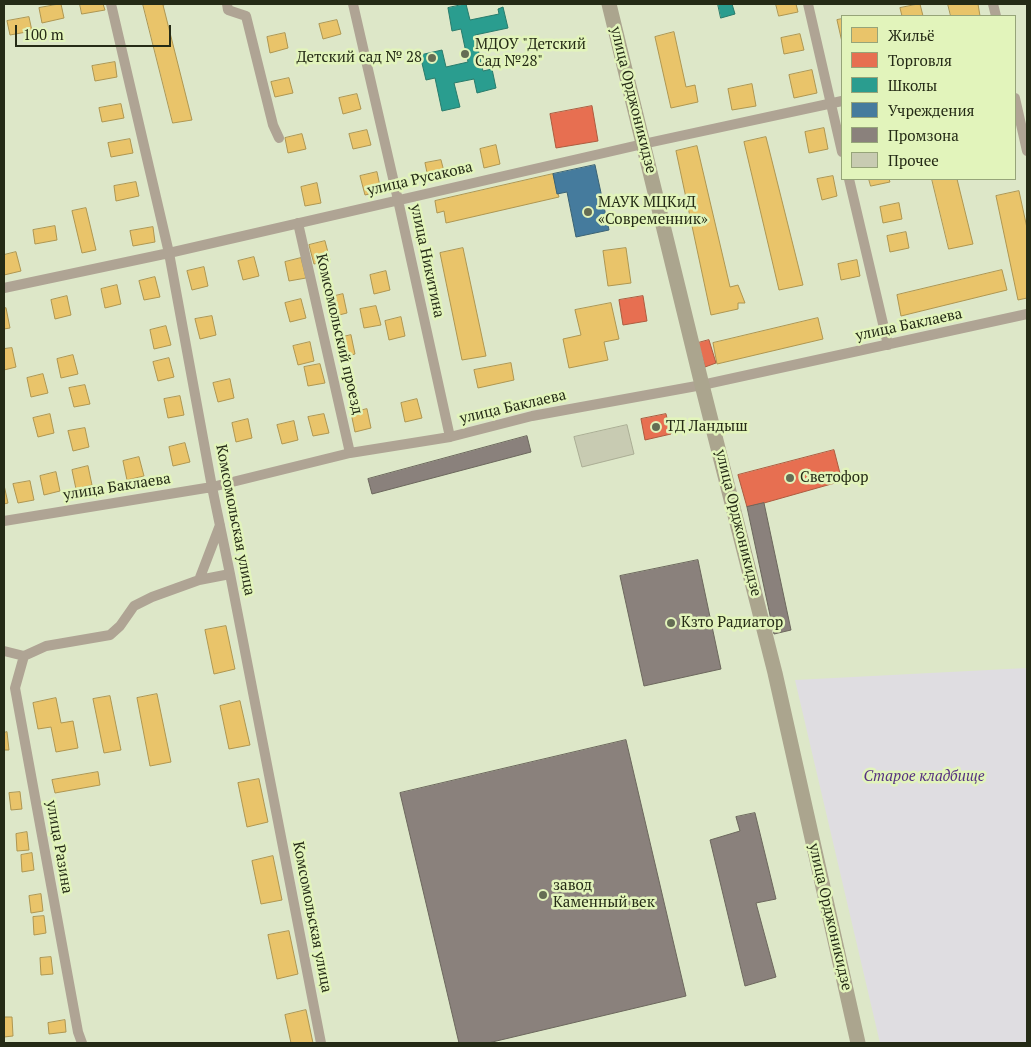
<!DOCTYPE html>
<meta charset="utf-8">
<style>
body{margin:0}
#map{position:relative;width:1031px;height:1047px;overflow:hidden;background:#dde7c8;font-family:"PT Serif",serif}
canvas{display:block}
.frame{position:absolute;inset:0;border:5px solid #252b16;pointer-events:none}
.legend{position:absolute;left:841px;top:15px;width:175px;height:165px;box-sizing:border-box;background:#e2f4bb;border:1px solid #96a479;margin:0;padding:6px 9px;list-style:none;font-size:15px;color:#252b16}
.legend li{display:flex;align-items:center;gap:10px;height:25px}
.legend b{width:25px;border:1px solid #96a479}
.scale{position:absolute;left:15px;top:25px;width:156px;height:22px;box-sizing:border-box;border:2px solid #252b16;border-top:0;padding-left:6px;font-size:15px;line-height:18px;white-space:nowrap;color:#252b16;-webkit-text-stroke:4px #e2f4bb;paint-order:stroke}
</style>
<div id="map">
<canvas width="1031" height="1047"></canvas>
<div class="frame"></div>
<ul class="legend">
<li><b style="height:14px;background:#e9c46a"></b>Жильё</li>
<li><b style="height:14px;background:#e76f51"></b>Торговля</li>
<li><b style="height:14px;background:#2a9d8f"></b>Школы</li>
<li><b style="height:14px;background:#457b9d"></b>Учреждения</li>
<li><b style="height:14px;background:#8a817c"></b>Промзона</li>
<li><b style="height:14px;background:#c8cbb2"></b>Прочее</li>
</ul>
<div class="scale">100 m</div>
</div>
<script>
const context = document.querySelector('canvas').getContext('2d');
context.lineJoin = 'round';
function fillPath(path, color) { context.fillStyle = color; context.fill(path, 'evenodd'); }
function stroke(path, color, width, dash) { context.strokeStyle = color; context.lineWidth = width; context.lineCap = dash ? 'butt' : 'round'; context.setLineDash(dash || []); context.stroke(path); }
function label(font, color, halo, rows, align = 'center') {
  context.font = font + ' "PT Serif",serif'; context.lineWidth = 5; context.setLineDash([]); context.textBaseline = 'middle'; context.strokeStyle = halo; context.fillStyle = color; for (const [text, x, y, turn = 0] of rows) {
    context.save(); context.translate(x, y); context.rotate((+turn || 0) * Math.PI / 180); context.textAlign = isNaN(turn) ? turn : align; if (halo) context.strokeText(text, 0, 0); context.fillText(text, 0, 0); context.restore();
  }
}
const green = new Path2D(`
 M1027,668V1043H880L795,680Z`);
const homes = new Path2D(`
 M61,4L64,18L42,23L39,8Z
 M80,4H103L105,10L82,14Z
 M143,4H167L163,5L192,120L173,123Z
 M776,4H796L798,12L779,16Z
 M920,4L923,16H902L900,8Z
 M948,4H978L980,16H951Z
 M29,17L32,31L10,35L7,21Z
 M842,19V42L837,20Z
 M337,20L341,34L323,39L319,24Z
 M674,32L686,87L695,85L698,102L671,108L655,37Z
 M285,33L288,48L270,53L267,37Z
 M800,34L804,50L784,54L781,38Z
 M115,62L117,77L95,81L92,66Z
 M812,70L817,93L794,98L789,75Z
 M289,78L293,93L275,97L271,82Z
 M752,84L756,106L732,110L728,89Z
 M357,94L361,109L343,114L339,98Z
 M121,104L124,118L102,122L99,108Z
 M824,128L828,149L809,153L805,132Z
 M367,130L371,145L353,149L349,134Z
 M302,134L306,149L288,153L285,138Z
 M766,137L803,285L779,290L744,142Z
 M130,139L133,153L111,157L108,143Z
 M496,145L500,164L484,168L480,149Z
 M697,146L730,287L738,285L745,303H738V309L711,315L676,151Z
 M441,160L446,179L429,182L425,163Z
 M377,172L381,191L365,195L360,176Z
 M553,174L559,197L446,223L444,211L437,213L435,201Z
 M833,176L837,196L822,200L817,179Z
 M869,179H889L890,182L871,186Z
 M932,179H957L973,244L949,249Z
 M136,182L139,196L116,201L114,186Z
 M317,183L321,203L305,206L301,187Z
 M1019,191L1027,228V298L1018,300L996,196Z
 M899,203L902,219L883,223L880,207Z
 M86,208L96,250L82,253L72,211Z
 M55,226L57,240L35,244L33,230Z
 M153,227L155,242L133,246L130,231Z
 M906,232L909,248L890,252L887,236Z
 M325,241L330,260L314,264L309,245Z
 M463,248L486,356L462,360L440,253Z
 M626,248L631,283L608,286L603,251Z
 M16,252L21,271L4,275V255Z
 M254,257L259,276L243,280L238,261Z
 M301,258L306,278L289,281L285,262Z
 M857,260L860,276L841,280L838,264Z
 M204,267L208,286L192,290L187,271Z
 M1002,270L1007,290L901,316L897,295Z
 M386,271L390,290L374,294L370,275Z
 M155,277L160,297L144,300L139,281Z
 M117,285L121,304L105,308L101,289Z
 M343,294L347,313L331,317L327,298Z
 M67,296L71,315L55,319L51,300Z
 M301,299L306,318L290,322L285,303Z
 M611,303L619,339L604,342L608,360L569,368L563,339L581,335L575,310Z
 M376,306L381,325L364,328L360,309Z
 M6,308L10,328L4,329V309Z
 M212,316L216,335L200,339L195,319Z
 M401,317L405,336L389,340L385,321Z
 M818,318L823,339L717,364L713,343Z
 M166,326L171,345L154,349L150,330Z
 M351,335L355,354L339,358L335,339Z
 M310,342L314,361L298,365L293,346Z
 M12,348L16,367L4,370V349Z
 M73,355L78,374L61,378L57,359Z
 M169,358L174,377L158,381L153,362Z
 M511,363L514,380L478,388L474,370Z
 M320,364L325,383L308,386L304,367Z
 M43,374L48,393L31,397L27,378Z
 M230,379L234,398L218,402L213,383Z
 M85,385L90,404L74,407L69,388Z
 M180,396L184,415L168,418L164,399Z
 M417,399L422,418L405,422L401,403Z
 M367,409L371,428L355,432L351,413Z
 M50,414L54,433L38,437L33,418Z
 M324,414L329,433L313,436L308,417Z
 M248,419L252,438L236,442L232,423Z
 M294,421L298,440L282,444L277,425Z
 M85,428L89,447L73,451L68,431Z
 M185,443L190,462L173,466L169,447Z
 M139,457L144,476L127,480L123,461Z
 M88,466L92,485L76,489L72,470Z
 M56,472L60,491L44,495L40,476Z
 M30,481L34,500L18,503L13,484Z
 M4,485L8,503L4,504Z
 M226,626L235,669L214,674L205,630Z
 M157,694L171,762L150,766L137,698Z
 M110,696L121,750L104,753L93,699Z
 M56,698L61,723L73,721L78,748L56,752L51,727L38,729L33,703Z
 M240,701L250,745L229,749L220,706Z
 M7,732L9,750H4V733Z
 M98,772L100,785L55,793L52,780Z
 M259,779L268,822L247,827L238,783Z
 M20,792L22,809L11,810L9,793Z
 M27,832L29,850L17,851L16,834Z
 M32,853L34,870L22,872L21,855Z
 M273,856L282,900L261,904L252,861Z
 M41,894L43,911L31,913L29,896Z
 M44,916L46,933L34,935L33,917Z
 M289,931L298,974L277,979L268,935Z
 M51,957L53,974L41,975L40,958Z
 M306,1010L313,1043H291L285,1015Z
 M4,1017H12L13,1036L4,1037Z
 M65,1020L66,1032L49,1034L48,1023Z`);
const shops = new Path2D(`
 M592,106L598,141L556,148L550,114Z
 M643,296L647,321L623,325L619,300Z
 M709,340L716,363L705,367L698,343Z
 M666,414L671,434L645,440L641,419Z
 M834,450L842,481L764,503L747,507L738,475Z`);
const schools = new Path2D(`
 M466,4L470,20L499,14L498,9L503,7L508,28L475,35L483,71L492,69L496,88L477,93L474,79L454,83L460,107L442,111L435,78L426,80L420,55L442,50L446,67L468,62L461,29L452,31L448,8Z
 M718,4H732L735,14L721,18Z`);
const public = new Path2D(`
 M595,165L609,230L576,237L567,192L557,194L553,174Z`);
const industry = new Path2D(`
 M527,436L531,452L372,494L368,479Z
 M764,503L791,630L774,634L747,507Z
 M698,560L721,669L644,686L620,576Z
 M626,740L686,996L488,1043H459L400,793Z
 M755,813L776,899L756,903L776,977L745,986L710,840L740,831L736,817Z`);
const building = new Path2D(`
 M627,425L634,454L582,467L574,437Z`);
const minor = new Path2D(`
 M111,4L169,253L212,487L230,574L321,1043
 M227,4L228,10L246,16L273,125L279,138
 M353,4L398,200L450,437
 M808,4L842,152
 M993,4L996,16
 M1015,98L1027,151
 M849,179L888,345
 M298,223L350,453
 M4,288L169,253L643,144L842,101
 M4,521L212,487L350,453L450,437L532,416L702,385L1027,314
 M199,580L230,574
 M4,651L24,656L46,646L110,635L120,626L134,606L152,597L199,580L220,525
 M24,656L15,688L78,1032L82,1043`);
const primary = new Path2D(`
 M609,4L702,385L775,673L858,1043`);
const markers = [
 [465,54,5,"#656d54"],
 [432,58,5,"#656d54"],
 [588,212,5,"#656d54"],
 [656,427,5,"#656d54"],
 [790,478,5,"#656d54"],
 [671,623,5,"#656d54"],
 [543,895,5,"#656d54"]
];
const poiNames = [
 ["МДОУ \"Детский",475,45],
 ["Сад №28\"",475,62],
 ["Детский сад № 28",422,58,"right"],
 ["МАУК МЦКиД",598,203],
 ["«Современник»",598,220],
 ["ТД Ландыш",666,427],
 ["Светофор",800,478],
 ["Кзто Радиатор",681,623],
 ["завод",553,886],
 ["Каменный век",553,903]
];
const streetNames = [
 ["улица Орджоникидзе",633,100,76],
 ["улица Русакова",420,179,-13],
 ["улица Никитина",427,261,78],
 ["улица Баклаева",909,325,-12],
 ["Комсомольский проезд",339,334,77],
 ["улица Баклаева",513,407,-13],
 ["улица Баклаева",117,487,-9],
 ["Комсомольская улица",235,520,79],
 ["улица Орджоникидзе",738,523,76],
 ["улица Разина",59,847,80],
 ["Комсомольская улица",312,917,79],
 ["улица Орджоникидзе",830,917,77]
];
const parkNames = [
 ["Старое кладбище",924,777]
];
fillPath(green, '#dfdde1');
fillPath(homes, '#e9c46a');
stroke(homes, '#ae9651', 1);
fillPath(shops, '#e76f51');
stroke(shops, '#ad5b3f', 1);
fillPath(schools, '#2a9d8f');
stroke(schools, '#287b6b', 1);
fillPath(public, '#457b9d');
stroke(public, '#3b6374', 1);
fillPath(industry, '#8a817c');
stroke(industry, '#6c675d', 1);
fillPath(building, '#c8cbb2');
stroke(building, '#aaad94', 1);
stroke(minor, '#afa494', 10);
stroke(primary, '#aba58e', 15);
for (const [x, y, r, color] of markers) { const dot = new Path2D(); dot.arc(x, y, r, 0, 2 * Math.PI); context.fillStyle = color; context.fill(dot); stroke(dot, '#e2f4bb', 2); }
label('15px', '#252b16', '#e2f4bb', poiNames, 'left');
label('15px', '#252b16', '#e2f4bb', streetNames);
label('italic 15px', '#563181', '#e2f4bb', parkNames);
</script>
